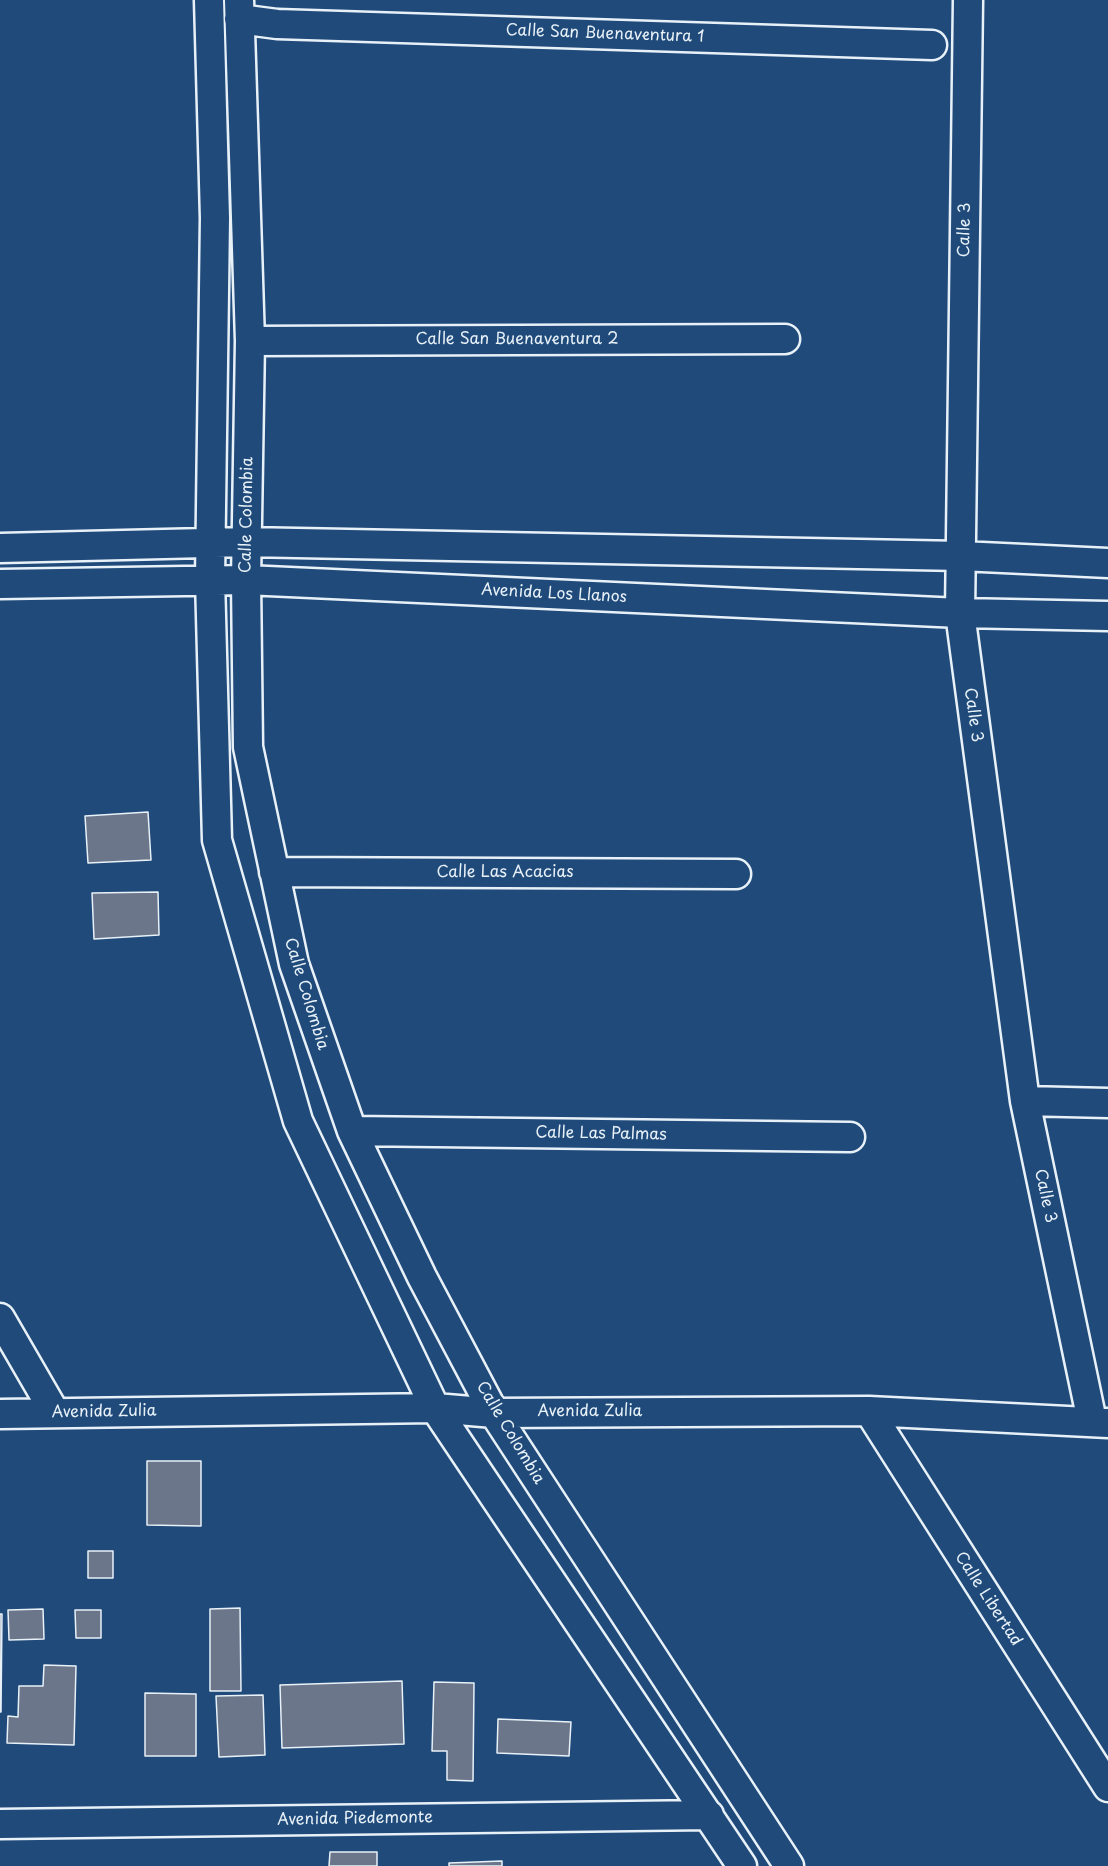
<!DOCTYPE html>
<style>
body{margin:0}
canvas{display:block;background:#1f4a7a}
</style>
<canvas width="1108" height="1866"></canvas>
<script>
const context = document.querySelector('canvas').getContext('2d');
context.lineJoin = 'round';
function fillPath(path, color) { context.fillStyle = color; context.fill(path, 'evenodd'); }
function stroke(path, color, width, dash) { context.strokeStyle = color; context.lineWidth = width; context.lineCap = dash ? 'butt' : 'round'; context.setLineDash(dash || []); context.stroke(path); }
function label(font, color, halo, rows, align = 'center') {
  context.font = font + ' "Playpen Sans",sans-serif'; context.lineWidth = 6; context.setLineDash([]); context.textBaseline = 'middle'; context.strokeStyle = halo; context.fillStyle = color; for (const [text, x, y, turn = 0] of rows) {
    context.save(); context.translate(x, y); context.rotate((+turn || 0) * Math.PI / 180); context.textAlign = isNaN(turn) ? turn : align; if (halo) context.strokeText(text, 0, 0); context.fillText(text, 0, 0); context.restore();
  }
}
const building = new Path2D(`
 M148,812L151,860L88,863L85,816Z
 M158,892L159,935L94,939L92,893Z
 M147,1461H201V1526L147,1525Z
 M88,1551H113V1578H88Z
 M240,1608L241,1691H210V1609Z
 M43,1609L44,1639L9,1640L8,1610Z
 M75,1610H101V1638H76Z
 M0,1614H2L1,1712H0Z
 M44,1665L76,1666L74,1745L7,1743L8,1716L18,1717L19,1686H43Z
 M402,1681L404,1744L282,1748L280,1685Z
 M434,1682L474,1683L473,1781L447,1780V1751H432Z
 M145,1693L196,1694V1756H145Z
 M263,1695L265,1755L219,1757L216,1696Z
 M498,1719L571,1722L569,1756L497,1753Z
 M330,1852H377V1866H329Z
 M502,1861V1866H449V1863Z`);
const minor = new Path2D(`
 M209,0L215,218L210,579L217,840L298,1121L435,1408L742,1866
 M239,0L250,341L246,580L248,747L294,964L352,1131L422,1277L494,1413L789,1866
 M968,0L960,613L1025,1101L1092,1421
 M239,19L277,24L932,45
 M250,341L785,339
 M0,548L246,542L961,556L1108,563
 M0,584L246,580L960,613L1108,616
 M274,872L736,874
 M1025,1101L1108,1103
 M352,1131L850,1137
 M0,1318L55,1413
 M869,1411L1108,1787
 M0,1414L435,1408L494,1413L869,1411L1108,1423
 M0,1824L709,1815`);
const streetNames = [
 ["Calle San Buenaventura 1",605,34,2],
 ["Calle 3",965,230,-89],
 ["Calle San Buenaventura 2",517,340],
 ["Calle Colombia",247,515,-89],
 ["Avenida Los Llanos",554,594,3],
 ["Calle 3",973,715,82],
 ["Calle Las Acacias",505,873],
 ["Calle Colombia",306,994,73],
 ["Calle Las Palmas",601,1134,1],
 ["Calle 3",1045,1196,78],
 ["Avenida Zulia",104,1412,-1],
 ["Avenida Zulia",590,1412],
 ["Calle Colombia",510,1433,59],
 ["Calle Libertad",988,1599,57],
 ["Avenida Piedemonte",355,1819,-1]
];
fillPath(building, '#6c768b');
stroke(building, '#e8f1f8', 1.5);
stroke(minor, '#e8f1f8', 33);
stroke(minor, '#1f4a7a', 28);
label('16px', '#e8f1f8', '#1f4a7a', streetNames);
</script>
